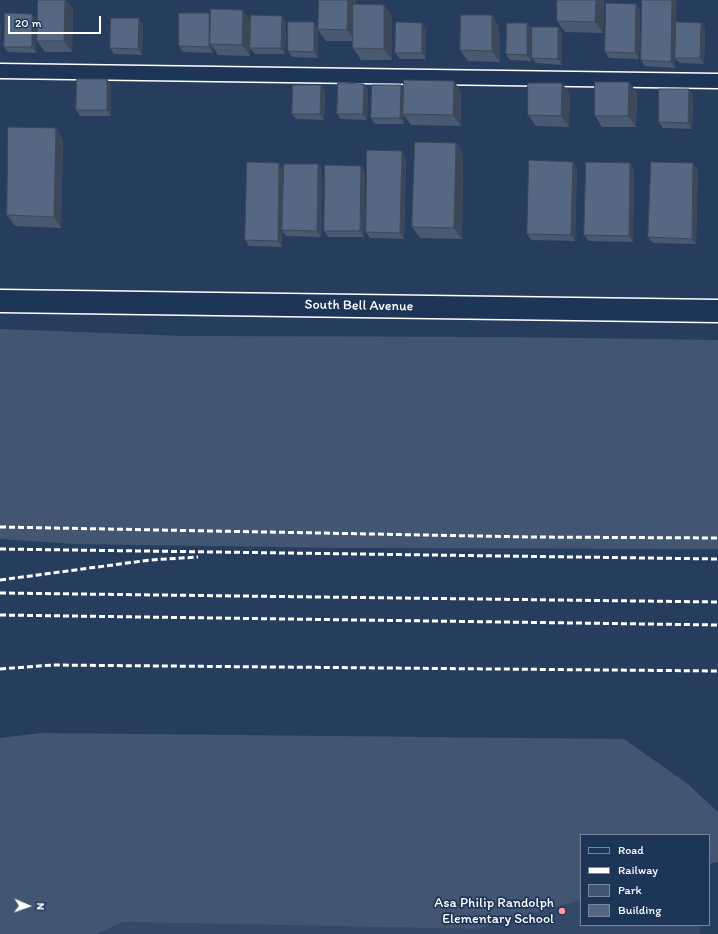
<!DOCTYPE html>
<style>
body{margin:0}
#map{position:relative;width:718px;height:934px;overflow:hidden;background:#263d5e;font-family:Itim,sans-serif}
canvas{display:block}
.legend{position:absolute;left:580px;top:834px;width:130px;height:92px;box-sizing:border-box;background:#1d3557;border:1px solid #77869a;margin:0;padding:5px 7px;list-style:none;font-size:12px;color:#fff}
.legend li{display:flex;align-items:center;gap:8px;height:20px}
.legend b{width:20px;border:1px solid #77869a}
.north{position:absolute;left:8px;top:886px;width:40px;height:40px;-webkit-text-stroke:3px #1d3557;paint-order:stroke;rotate:92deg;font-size:11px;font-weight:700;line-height:16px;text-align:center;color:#fff}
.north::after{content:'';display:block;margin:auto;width:14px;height:18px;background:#fff;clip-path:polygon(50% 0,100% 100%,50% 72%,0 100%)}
.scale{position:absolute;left:8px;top:16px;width:93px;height:18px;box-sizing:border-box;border:2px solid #fff;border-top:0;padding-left:5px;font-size:12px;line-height:14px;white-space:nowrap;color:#fff;-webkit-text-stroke:3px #1d3557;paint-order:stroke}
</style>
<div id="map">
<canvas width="718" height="934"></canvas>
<ul class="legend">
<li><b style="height:5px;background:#1d3557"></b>Road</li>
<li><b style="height:5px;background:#fff"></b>Railway</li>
<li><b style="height:11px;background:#425672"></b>Park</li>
<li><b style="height:11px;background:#556781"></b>Building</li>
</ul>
<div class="north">N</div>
<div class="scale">20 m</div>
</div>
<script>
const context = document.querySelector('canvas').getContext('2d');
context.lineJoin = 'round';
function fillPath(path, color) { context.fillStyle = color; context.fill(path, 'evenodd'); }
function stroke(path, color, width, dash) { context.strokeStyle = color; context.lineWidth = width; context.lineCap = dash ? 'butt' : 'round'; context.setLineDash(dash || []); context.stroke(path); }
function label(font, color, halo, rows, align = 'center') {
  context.font = font + ' Itim,sans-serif'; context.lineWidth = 3.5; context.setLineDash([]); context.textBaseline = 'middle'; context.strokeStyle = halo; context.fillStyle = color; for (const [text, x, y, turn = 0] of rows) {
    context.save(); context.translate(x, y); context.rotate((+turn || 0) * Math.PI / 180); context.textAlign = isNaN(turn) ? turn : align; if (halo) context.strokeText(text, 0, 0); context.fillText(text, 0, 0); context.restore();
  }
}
const built = new Path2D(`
 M581,900V925H700V934H97L123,922L477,929Z`);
const green = new Path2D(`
 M0,329L185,336L510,337L718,340V549L338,548L73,544L0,539Z
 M41,733L624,739L688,784L718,812V862L709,864V835H581V900L477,929L123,922L97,934H0V738Z`);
const service = new Path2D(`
 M0,71L718,81`);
const minor = new Path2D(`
 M0,301L718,311`);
const rail = new Path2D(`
 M0,527L531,537L718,538
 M0,549L718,559
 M0,580L150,560L198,557
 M0,593L718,602
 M0,615L718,625
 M0,669L53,665L718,671`);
const wall = new Path2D(`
 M38,0H66L73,9L72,52H45L37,41Z
 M557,0H604L603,33L565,32L557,21Z
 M642,0L675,68L645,66L641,60Z
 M356,4L384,5L392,16V60H361L353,48V41H326L318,30V58L292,57L288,51L318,27Z
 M636,4L640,10L639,59L609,58L605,52Z
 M32,14L36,20V53L8,52L4,47Z
 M492,15L499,27L500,62L468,61L460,50Z
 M211,16L251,21L286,22L285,54H255L250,48L251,24L250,56L218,55L213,47V53L183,52L179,46Z
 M527,23L531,29V61L510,60L506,54Z
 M701,23L705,28L704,64L680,63L675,58Z
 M143,24L142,55L114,54L110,48Z
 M558,27L562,33V65L536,63L532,58Z
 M426,29V59H400L395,53Z
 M107,79L111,85V116H80L76,110Z
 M629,82L637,93L636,127H602L595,116Z
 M364,84L368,90L367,120L341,119L337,114Z
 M404,89L461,92V126L411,125L404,115V124H375L371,118Z
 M325,91L324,120L296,119L292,114Z
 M570,94L569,127L536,126L528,115Z
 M693,95L692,129L663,128L659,122Z
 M63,139L61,228L15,226L7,215Z
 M456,143L463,154L462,239L420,238L412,227Z
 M406,157L404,239L370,238L366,232Z
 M573,162L577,167L575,241L531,240L527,234Z
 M318,164L322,170L321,237L286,236L282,230Z
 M283,168L282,247L249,246L245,240Z
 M634,169L633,242L589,241L584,235Z
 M698,169L696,244L653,243L648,237Z
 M365,172L364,237H328L324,231Z`);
const shadedWall = new Path2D(`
 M65,0H66L73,9L72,52L64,41Z
 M348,0H356L355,41L347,30Z
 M596,0H604L603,33L595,22Z
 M672,0H677L675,68L671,62Z
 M636,4L640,10L639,59L635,53Z
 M384,5L392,16V60L384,49Z
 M243,10L251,21L250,56L242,45Z
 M209,13L213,19L210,44L213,47V53L209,47Z
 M32,14L36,20V53L32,47Z
 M492,15L499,27L500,62L492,51Z
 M282,16L286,22L285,54L281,48Z
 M139,18L143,24L142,55L138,49Z
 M0,22L1,23L0,53Z
 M314,22L318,28V58L314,52Z
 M422,23L426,29V59L422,53Z
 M527,23L531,29V61L527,55Z
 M701,23L705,28L704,64L700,58Z
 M558,27L562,33V65L558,59Z
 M107,79L111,85V116L107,110Z
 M454,81L461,92V126L453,115Z
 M629,82L637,93L636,127L628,116Z
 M562,83L570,94L569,127L561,116Z
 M364,84L368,90L367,120L363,114Z
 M321,85L325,91L324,120L320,114Z
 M401,85L405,91L403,114L404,115V124L400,118Z
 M689,89L693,95L692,129L688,123Z
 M56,128L63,139L61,228L54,217Z
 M456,143L463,154L462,239L454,228Z
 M402,151L406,157L404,239L400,233Z
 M573,162L577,167L575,241L571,235Z
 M279,163L283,168L282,247L278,241Z
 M630,163L634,169L633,242L629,236Z
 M693,163L698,169L696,244L692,239Z
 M318,164L322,170L321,237L317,231Z
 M361,166L365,172L364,237L360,231Z`);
const building = new Path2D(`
 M38,0H65L64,41H37Z
 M319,0H348L347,30L318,29Z
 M557,0H596L595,22L557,21Z
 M642,0H672L671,62L641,60Z
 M606,3L636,4L635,53L605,52Z
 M353,4L384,5V49L353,48Z
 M211,9L243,10L242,45L210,44Z
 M5,13L32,14V47H4Z
 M179,13H209V47L179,46Z
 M251,15L282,16L281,48H250Z
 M461,15H492V51L460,50Z
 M111,18H139L138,49L110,48Z
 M288,22H314V52L288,51Z
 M396,22L422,23V53H395Z
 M676,22L701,23L700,58H675Z
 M507,23H527V55L506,54Z
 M532,27H558V59L532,58Z
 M77,79H107V110H76Z
 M404,80L454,81L453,115L403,114Z
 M595,82H629L628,116H595Z
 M338,83L364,84L363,114H337Z
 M528,83H562L561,116L528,115Z
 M293,85H321L320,114H292Z
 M372,85H401L400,118H371Z
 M659,89H689L688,123L659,122Z
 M8,127L56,128L54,217L7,215Z
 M415,142L456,143L454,228L412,227Z
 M367,150L402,151L400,233L366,232Z
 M529,160L573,162L571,235L527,234Z
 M247,162L279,163L278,241L245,240Z
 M586,162L630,163L629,236L584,235Z
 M651,162L693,163L692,239L648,237Z
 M284,164H318L317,231L282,230Z
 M325,165L361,166L360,231H324Z`);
const markers = [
 [562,911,4,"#ff9aa2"]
];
const streetNames = [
 ["South Bell Avenue",359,306,1]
];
const poiNames = [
 ["Asa Philip Randolph",554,903],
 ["Elementary School",554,919]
];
fillPath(built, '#344a68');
fillPath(green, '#425672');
stroke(service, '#fff', 17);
stroke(minor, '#fff', 25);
stroke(service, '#1d3557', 14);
stroke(minor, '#1d3557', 22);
stroke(rail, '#fff', 3, [6, 3]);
fillPath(wall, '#49596f');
fillPath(shadedWall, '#3c485a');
fillPath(building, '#556781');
stroke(building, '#3c485a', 1);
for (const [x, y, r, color] of markers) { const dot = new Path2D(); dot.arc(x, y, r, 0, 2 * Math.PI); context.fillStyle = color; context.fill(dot); stroke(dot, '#1d3557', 1.5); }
label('14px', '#fff', '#1d3557', streetNames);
label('14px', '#fff', '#1d3557', poiNames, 'right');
</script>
